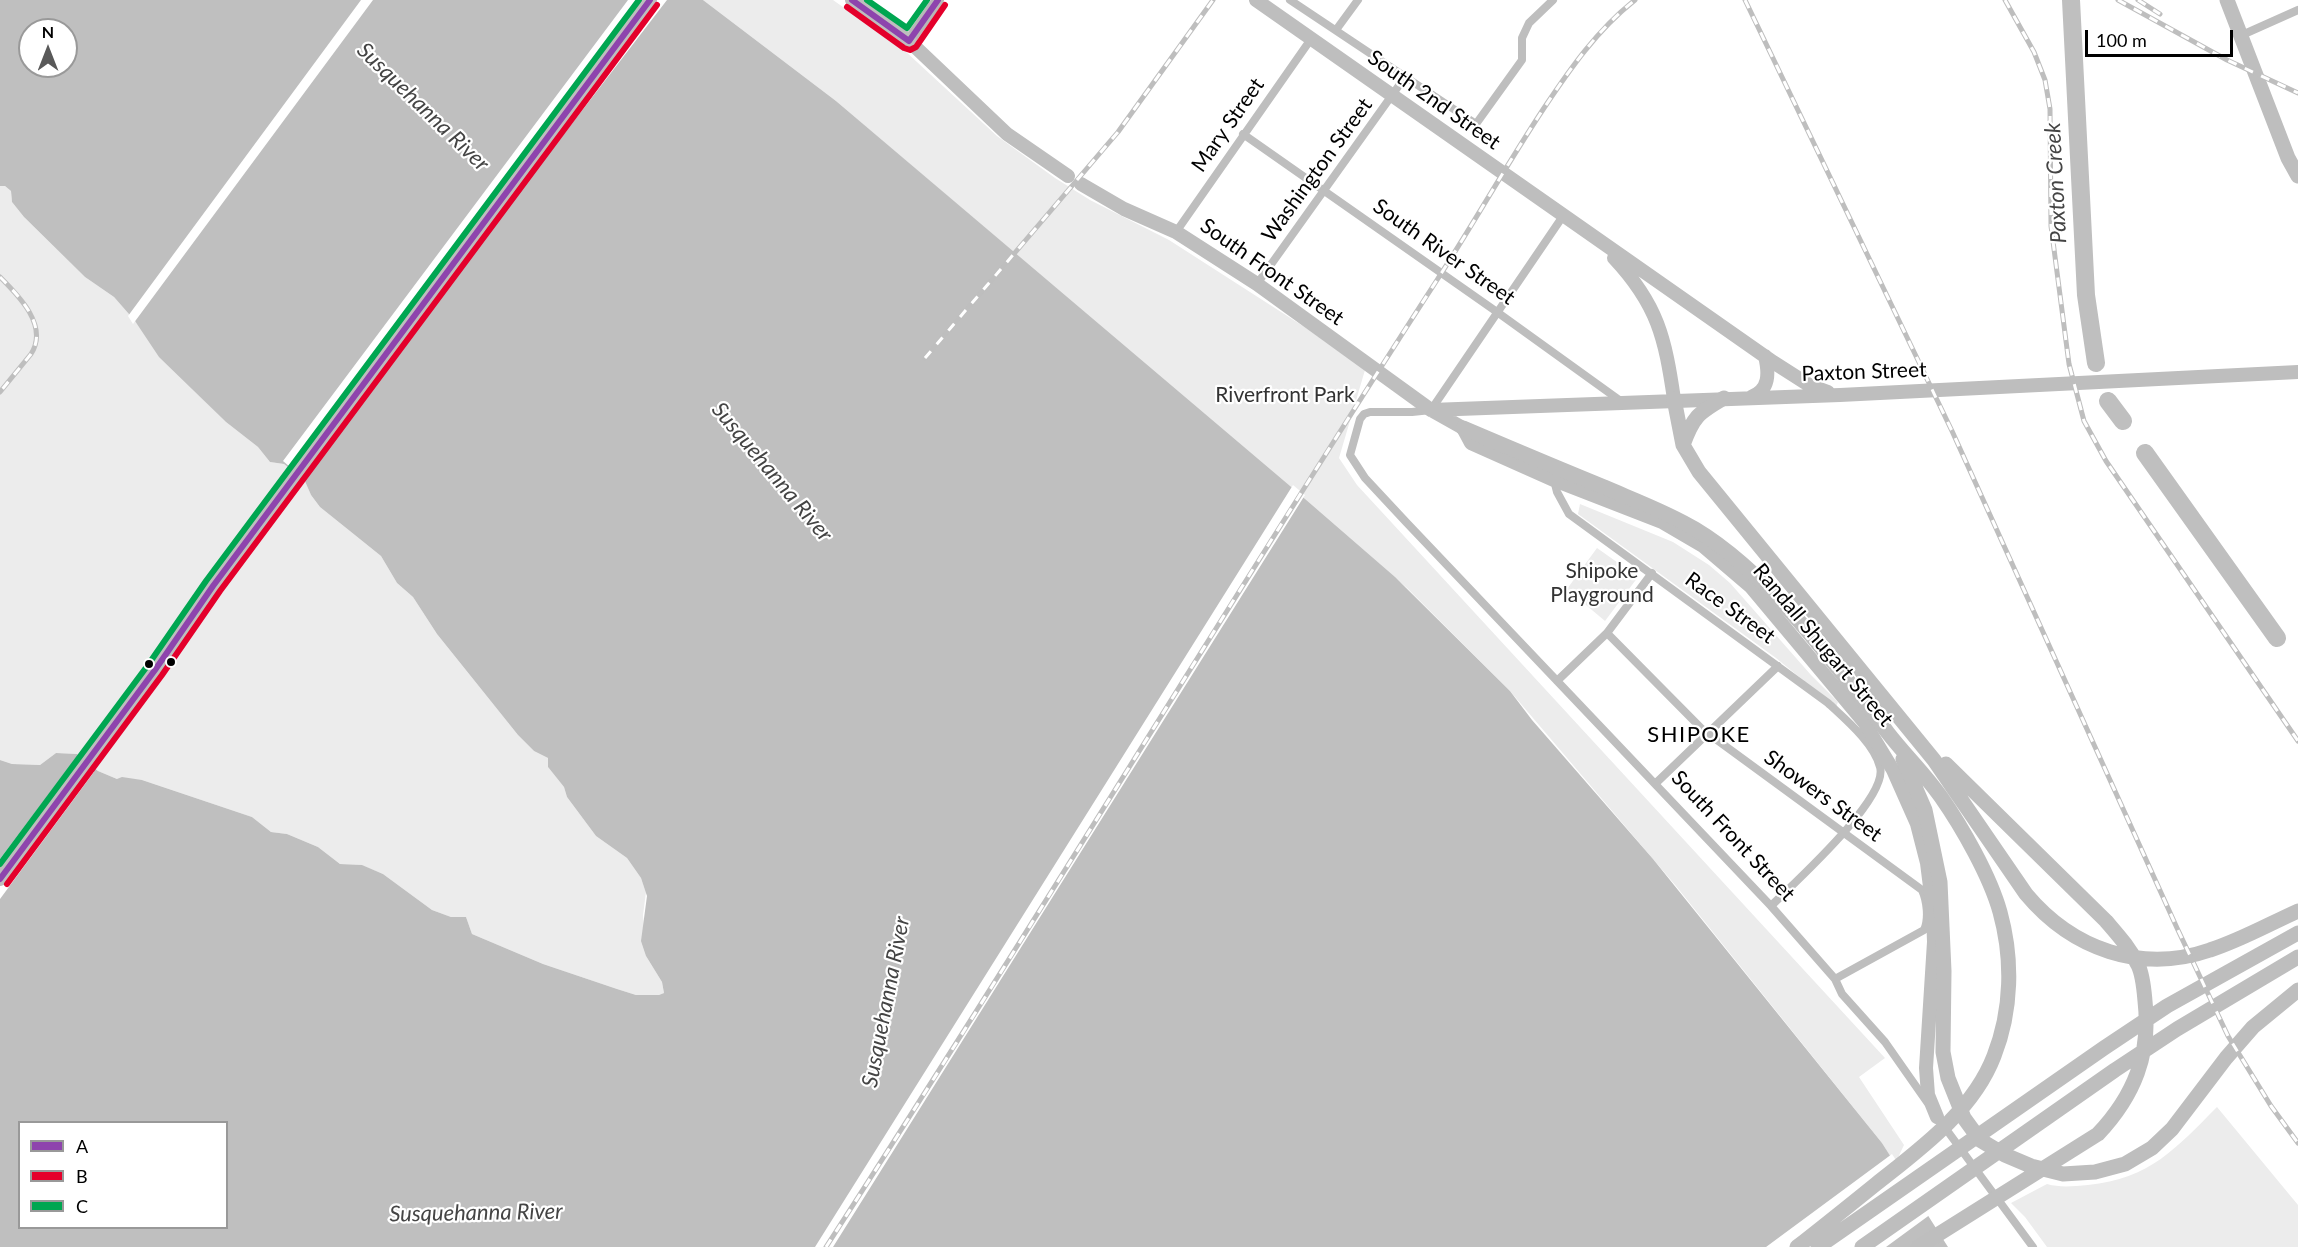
<!DOCTYPE html>
<style>
body{margin:0}
#map{position:relative;width:2298px;height:1247px;overflow:hidden;background:#fff;font-family:Lato,sans-serif}
canvas{display:block}
.legend{position:absolute;left:18px;top:1121px;width:210px;height:108px;box-sizing:border-box;background:#fff;border:2px solid #999;margin:0;padding:8px 10px;list-style:none;font-size:18px;color:#000}
.legend li{display:flex;align-items:center;gap:12px;height:30px}
.legend b{width:30px;border:2px solid #999}
.north{position:absolute;left:18px;top:18px;width:60px;height:60px;box-sizing:border-box;background:#fff;border:2px solid #999;border-radius:50%;rotate:0deg;font-size:16px;font-weight:700;line-height:24px;text-align:center;color:#000}
.north::after{content:'';display:block;margin:auto;width:21px;height:27px;background:#595959;clip-path:polygon(50% 0,100% 100%,50% 72%,0 100%)}
.scale{position:absolute;left:2085px;top:30px;width:148px;height:27px;box-sizing:border-box;border:3px solid #000;border-top:0;padding-left:8px;font-size:18px;line-height:21px;white-space:nowrap;color:#000;-webkit-text-stroke:4px #fff;paint-order:stroke}
</style>
<div id="map">
<canvas width="2298" height="1247"></canvas>
<ul class="legend">
<li><b style="height:8px;background:#8e44ad"></b>A</li>
<li><b style="height:8px;background:#e4002b"></b>B</li>
<li><b style="height:8px;background:#00a651"></b>C</li>
</ul>
<div class="north">N</div>
<div class="scale">100 m</div>
</div>
<script>
const context = document.querySelector('canvas').getContext('2d');
context.lineJoin = 'round';
function fillPath(path, color) { context.fillStyle = color; context.fill(path, 'evenodd'); }
function stroke(path, color, width, dash) { context.strokeStyle = color; context.lineWidth = width; context.lineCap = dash ? 'butt' : 'round'; context.setLineDash(dash || []); context.stroke(path); }
function label(font, color, halo, rows, align = 'center') {
  context.font = font + ' Lato,sans-serif'; context.lineWidth = 4.5; context.setLineDash([]); context.textBaseline = 'middle'; context.strokeStyle = halo; context.fillStyle = color; for (const [text, x, y, turn = 0] of rows) {
    context.save(); context.translate(x, y); context.rotate((+turn || 0) * Math.PI / 180); context.textAlign = isNaN(turn) ? turn : align; if (halo) context.strokeText(text, 0, 0); context.fillText(text, 0, 0); context.restore();
  }
}
const green = new Path2D(`
 M703,0H833L904,50L997,136L1055,178L1090,200L1169,240L1306,328L1365,370L1339,458L1357,485L1885,1058L1859,1077L1904,1145L1895,1164L1882,1143L1676,886L1510,691L1407,588L836,101Z
 M0,186H5L11,191L12,202L24,217L85,277L114,297L202,398L226,422L258,447L270,462L284,464L304,479L311,495L320,507L381,556L397,583L413,597L437,634L518,735L534,751L548,758V767L564,787L567,797L596,836L627,858L641,878L646,892L643,915L646,956L662,982L664,993L659,995H636L617,989L543,964L472,934L466,917H451L432,910L383,874L361,865L340,864L318,847L287,834L271,832L252,817L142,780L117,779L98,771L77,754L56,753L40,765L12,764L0,760Z
 M1580,504L1673,542L1709,565L1730,583L1811,675L1838,702L1836,707L1776,658L1578,514Z
 M1597,548L1638,577L1605,621L1567,589Z
 M2217,1107L2298,1205V1247H2047L2025,1217L2011,1203L2047,1184C2061,1188 2074,1186 2088,1185C2150,1179 2176,1148 2217,1107Z`);
const water = new Path2D(`
 M0,0H703L836,101L1290,486L1395,577L1510,691L1532,720L1653,859L1882,1143L1948,1247H0V760L12,764L40,765L56,753L77,754L98,771L117,779L122,777L142,780L252,817L271,832L287,834L318,847L340,864L362,865L383,874L432,910L451,917H466L472,934L543,964L617,989L636,995H659L664,993L662,982L646,956L641,941L647,896L641,878L627,858L596,836L567,797L564,787L548,767V758L534,751L518,735L437,634L413,597L397,583L381,556L320,507L311,495L304,479L284,464L270,462L258,447L226,422L159,357L135,321L114,297L85,277L24,217L12,202L11,191L5,186H0ZM30,30H66V66H30ZM20,1122H226V1228H20Z`);
const pier = new Path2D(`
 M361,0H373L133,324L128,316Z
 M628,0H667L448,285L304,479L283,461Z
 M1293,485L1305,495L833,1247H815Z
 M75,759L94,772L0,899V859Z
 M1892,1154L1931,1214L1886,1247H1766Z`);
const river = new Path2D(`
 M2071,0L2086,295L2096,363
 M2108,401L2123,421
 M2145,453L2277,638`);
const street = new Path2D(`
 M1290,0L1476,124L1522,60V38L1529,23L1553,0
 M1336,30L1358,0
 M2242,35L2298,10
 M1243,134L1497,312L1622,402
 M1563,216L1431,410L1412,412H1370L1364,414L1360,419L1350,455L1365,478L1406,522L1771,906L1835,979L1842,994L1885,1042L1927,1102
 M1176,232L1311,39
 M1257,284L1405,77
 M1554,480L1557,492L1569,514L1828,703C1845,719 1874,743 1880,767C1889,798 1794,883 1771,906
 M1607,633L1702,729L1922,890C1927,901 1929,919 1924,930L1835,979
 M1557,681L1607,633L1652,573
 M1655,784L1778,666
 M1943,1125L2033,1247`);
const secondary = new Path2D(`
 M909,41L938,0`);
const primary = new Path2D(`
 M852,0L909,41L1007,134L1068,176
 M1256,0L1773,362L1809,385L1828,392
 M1081,184L1124,209L1176,232L1257,284L1431,410L1463,428L1471,443L1554,480L1662,522L1703,546L1751,587L1864,722L1893,770L1917,824L1927,863L1933,911L1934,942L1926,1068L1928,1095L1937,1117
 M1614,258C1658,305 1665,338 1674,399
 M1751,397C1770,390 1769,373 1765,356
 M1431,410L1840,395L2298,372
 M0,879L155,670L213,586L650,0`);
const highway = new Path2D(`
 M2227,0L2288,158L2298,176
 M1674,399L1683,445L1699,472L1934,760L2026,894C2072,949 2141,974 2210,950C2241,940 2269,924 2298,911
 M1463,428C1510,448 1557,468 1604,487C1634,500 1667,512 1695,529C1770,574 1835,664 1888,733C1905,755 1925,774 1941,797C1962,827 1990,876 2000,912C2013,959 2012,1010 1994,1056C1973,1111 1920,1149 1876,1184C1850,1205 1824,1226 1797,1247
 M1683,445C1693,417 1698,413 1724,398
 M1903,759L1925,810L1940,882L1944,971L1943,1052L1948,1078L1964,1118L1980,1140L2005,1155L2031,1166L2063,1174L2095,1172L2125,1164L2152,1148L2172,1129L2226,1058L2253,1027L2298,990
 M1818,1247L2104,1048L2167,1006L2298,933
 M1862,1247L2115,1070L2177,1029L2298,957
 M1918,1247L2098,1134C2134,1096 2151,1054 2145,1001C2144,990 2143,975 2138,965C2130,948 2118,935 2106,921L1946,764`);
const rail = new Path2D(`
 M1745,0L1952,431L2177,928L2228,1036L2271,1106L2298,1143
 M2005,0L2034,52L2045,80L2050,109L2051,226L2069,364L2084,421L2106,461L2298,741
 M2118,0L2227,60L2298,93
 M2138,0L2160,14
 M0,277C19,296 49,326 31,354L0,392
 M925,358L1118,132L1213,0
 M826,1247C1033,927 1230,600 1437,280C1474,223 1507,164 1544,108C1570,69 1597,30 1635,0`);
const bus1 = new Path2D(`
 M852,0L909,41L938,0
 M0,879L155,670L213,586L650,0`);
const bus2 = new Path2D(`
 M847,7L904,48L910,50L916,47L945,5
 M7,884L162,675L220,591L657,5`);
const bus3 = new Path2D(`
 M867,0L907,28L927,0
 M0,864L148,665L206,581L639,0`);
const markers = [
 [171,662,5,"#000"],
 [149,664,5,"#000"]
];
const streetNames = [
 ["South 2nd Street",1434,100,35],
 ["Mary Street",1228,125,-55],
 ["Washington Street",1317,170,-54],
 ["South River Street",1444,252,35],
 ["South Front Street",1272,272,35],
 ["Paxton Street",1864,372,-2],
 ["Race Street",1730,608,36],
 ["Randall Shugart Street",1823,645,50],
 ["Showers Street",1823,796,36],
 ["South Front Street",1733,836,47]
];
const parkNames = [
 ["Riverfront Park",1285,395],
 ["Shipoke",1602,571],
 ["Playground",1602,595]
];
const waterNames = [
 ["Susquehanna River",423,107,44],
 ["Paxton Creek",2056,183,-93],
 ["Susquehanna River",772,472,50],
 ["Susquehanna River",886,1002,-79],
 ["Susquehanna River",476,1213,-1]
];
const neighbourhoodNames = [
 ["SHIPOKE",1699,735]
];
fillPath(green, '#ececec');
fillPath(water, '#bfbfbf');
fillPath(pier, '#fff');
stroke(river, '#bfbfbf', 18);
stroke(street, '#bebebe', 8);
stroke(secondary, '#b8b8b8', 12);
stroke(primary, '#bebebe', 14);
stroke(highway, '#bebebe', 15);
stroke(rail, '#bebebe', 5);
stroke(rail, '#fff', 3, [9]);
stroke(bus1, '#8e44ad', 6);
stroke(bus2, '#e4002b', 6);
stroke(bus3, '#00a651', 6);
for (const [x, y, r, color] of markers) { const dot = new Path2D(); dot.arc(x, y, r, 0, 2 * Math.PI); context.fillStyle = color; context.fill(dot); stroke(dot, '#fff', 2); }
label('21px', '#000', '#fff', streetNames);
label('21px', '#333', '#fff', parkNames);
label('italic 22px', '#444', '#fff', waterNames);
context.letterSpacing = '1.5px';
label('22px', '#000', '#fff', neighbourhoodNames);
context.letterSpacing = '0px';
</script>
